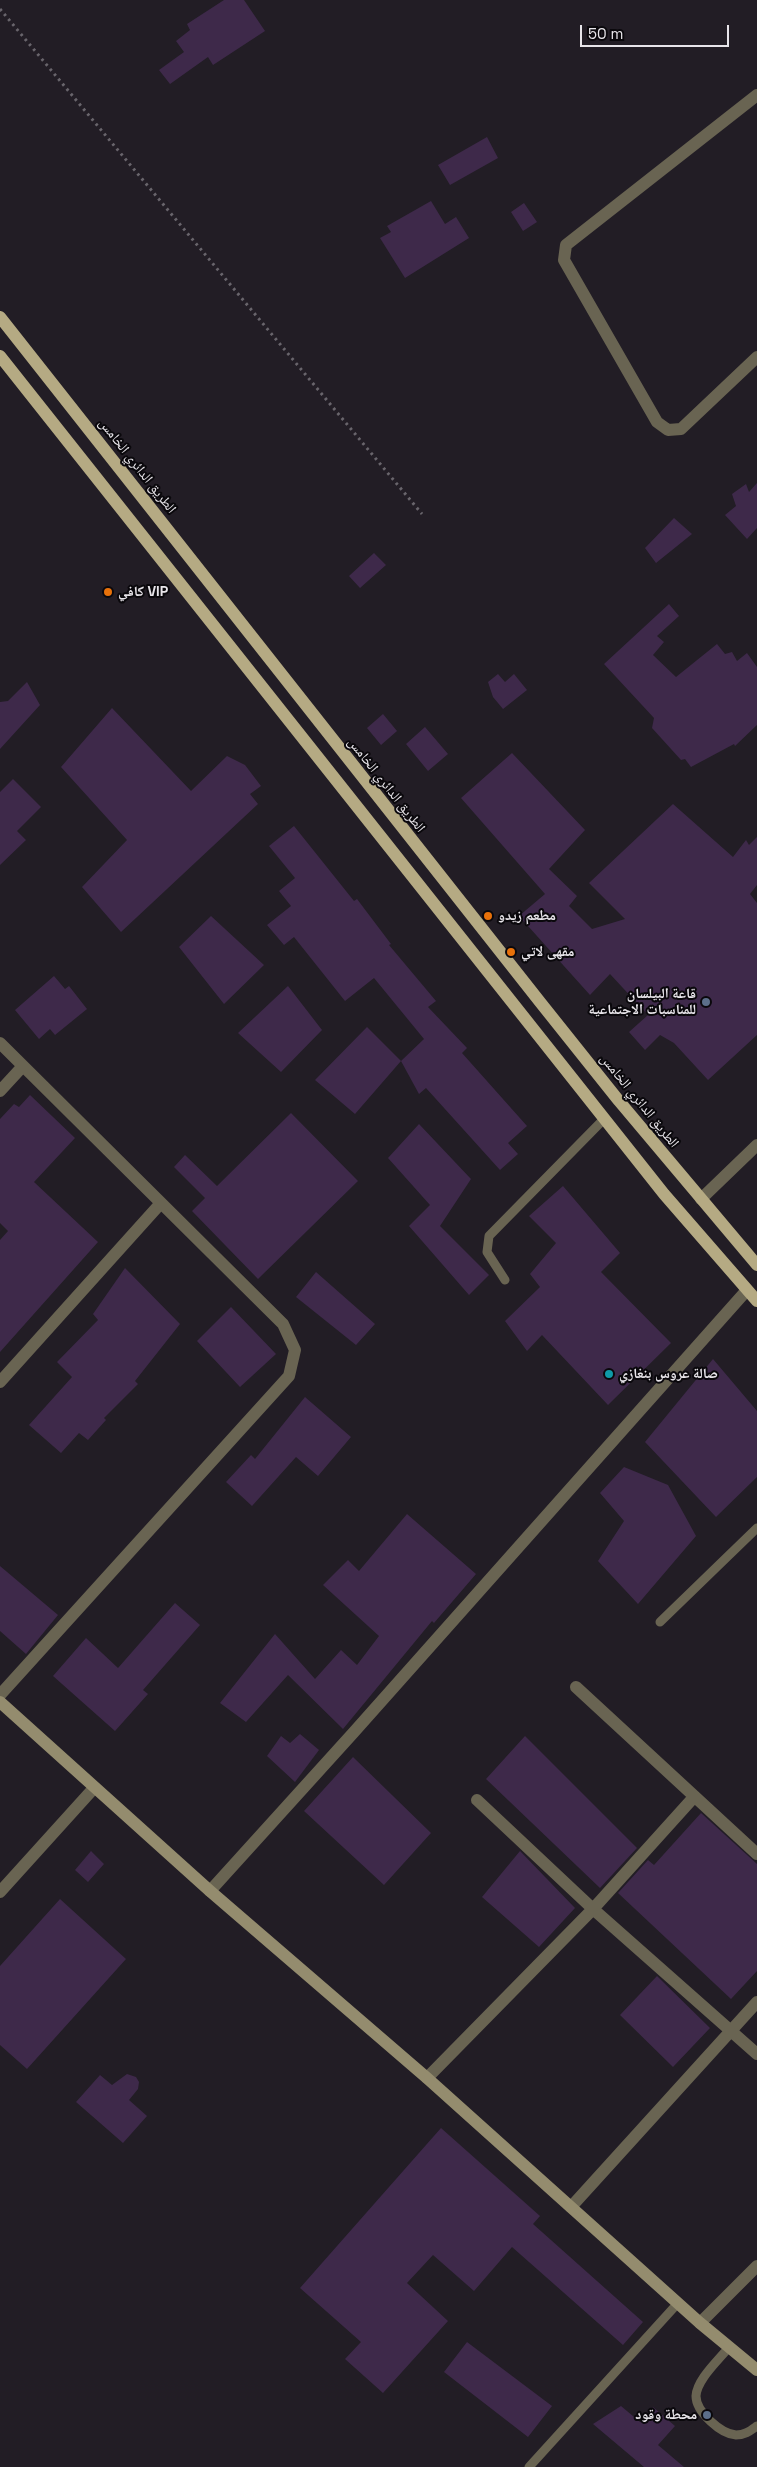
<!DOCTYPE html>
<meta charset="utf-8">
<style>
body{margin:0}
#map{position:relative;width:757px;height:2467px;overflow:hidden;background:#221d25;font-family:"Space Grotesk",sans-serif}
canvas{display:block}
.scale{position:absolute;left:580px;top:25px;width:149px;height:22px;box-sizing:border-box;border:2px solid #e8e5ea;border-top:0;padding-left:6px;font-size:15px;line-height:18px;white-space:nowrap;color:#e8e5ea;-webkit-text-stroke:4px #0a080c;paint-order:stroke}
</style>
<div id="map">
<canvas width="757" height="2467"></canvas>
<div class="scale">50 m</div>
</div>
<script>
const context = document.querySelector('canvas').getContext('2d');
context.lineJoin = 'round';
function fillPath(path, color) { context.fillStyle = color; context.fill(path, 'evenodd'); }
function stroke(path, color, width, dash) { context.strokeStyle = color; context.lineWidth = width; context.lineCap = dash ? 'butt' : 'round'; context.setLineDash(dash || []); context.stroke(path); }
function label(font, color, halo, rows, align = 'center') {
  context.font = font + ' "Space Grotesk","Noto Naskh Arabic",sans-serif'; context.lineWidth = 4; context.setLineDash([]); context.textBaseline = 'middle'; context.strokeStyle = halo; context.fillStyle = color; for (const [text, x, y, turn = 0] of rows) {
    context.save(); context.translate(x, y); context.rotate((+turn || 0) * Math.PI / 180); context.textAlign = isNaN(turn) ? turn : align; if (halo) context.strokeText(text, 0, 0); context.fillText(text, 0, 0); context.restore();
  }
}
const building = new Path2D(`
 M224,0H244L265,31L213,65L208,57L170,84L159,70L184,52L176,41L190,30L187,24Z
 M487,137L498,158L450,185L438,165Z
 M431,201L445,224L456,217L469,238L405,278L380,238L391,232L387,226Z
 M524,203L537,222L523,231L511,212Z
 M757,483V528L747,539L725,515L736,506L732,494L746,484L749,492Z
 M674,518L692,534L656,563L645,548Z
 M374,553L386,565L360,588L349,576Z
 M669,604L679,616L657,636L664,642L653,655L676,677L717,644L725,654L732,652L737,661L747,653L757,667V725L735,746L734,744L691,767L685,759L681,760L652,728L654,718L604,664Z
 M498,674L505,682L514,674L527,690L503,709L493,697L488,682Z
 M27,682L40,705L0,749V702L8,701Z
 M112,708L191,791L227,756L245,765L261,786L250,794L258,804L121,932L82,887L127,840L61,767Z
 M383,714L397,731L381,745L367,728Z
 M425,727L448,754L428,771L406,744Z
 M512,753L585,830L549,869L577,896L569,906L592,929L625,919L589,883L673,804L733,857L746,840L749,845L757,837V885L750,894L757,903V1035L708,1080L674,1043L660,1035L645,1050L629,1032L648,1015L610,974L590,995L519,916L545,894L461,798Z
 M13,779L41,807L17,831L26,840L0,865V792Z
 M294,826L354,901L357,899L391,944L389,945L436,1001L428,1007L467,1048L462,1053L527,1126L508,1143L518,1154L500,1170L426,1088L419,1094L401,1061L424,1039L374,978L345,1001L294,937L284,945L267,925L291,906L279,891L295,878L269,846Z
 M211,916L264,965L224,1004L179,947Z
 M54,976L65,989L69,986L87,1009L55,1035L50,1029L39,1039L15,1010Z
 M288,986L322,1030L281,1072L238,1033Z
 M367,1027L401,1061L355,1114L315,1080Z
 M30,1095L75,1138L34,1182L98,1242L0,1352V1240L8,1231L0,1223V1119L14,1104L19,1107Z
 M291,1113L358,1181L258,1279L192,1211L205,1198L174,1167L185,1155L217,1186Z
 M419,1124L471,1179L440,1226L489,1275L469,1295L409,1226L430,1205L388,1158Z
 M563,1186L620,1253L601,1272L671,1343L608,1405L542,1335L527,1351L505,1321L540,1287L530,1274L556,1243L529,1216Z
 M125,1268L180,1324L135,1381L138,1384L104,1418L106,1420L88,1440L79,1433L61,1453L29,1425L72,1377L57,1362L98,1320L93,1314Z
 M316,1272L375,1324L356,1345L296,1297Z
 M231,1307L276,1354L240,1387L197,1341Z
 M713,1359L757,1411V1477L716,1517L645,1442Z
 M305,1397L351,1437L318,1476L296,1457L252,1506L226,1482L251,1455L255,1459Z
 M624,1467L668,1485L696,1536L638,1604L598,1561L624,1521L600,1493Z
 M407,1514L476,1574L434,1623L432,1621L343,1729L288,1675L246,1722L220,1703L275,1634L315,1679L341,1650L357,1665L379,1636L323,1585L348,1560L359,1571Z
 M0,1566L58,1615L26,1654L0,1631Z
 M175,1603L200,1625L143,1690L148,1694L115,1731L53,1676L86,1638L118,1668Z
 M300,1734L319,1750L295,1782L267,1756L281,1736L290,1743Z
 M525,1736L637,1848L600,1888L486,1779Z
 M353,1757L431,1833L384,1885L304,1811Z
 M701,1813L757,1864V1971L731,1999L618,1893L648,1860L654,1865Z
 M91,1851L104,1864L88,1882L75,1870Z
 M520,1851L575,1908L539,1947L482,1897Z
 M60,1899L126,1959L27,2069L0,2045V1966Z
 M657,1976L710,2028L673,2067L620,2015Z
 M127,2074L136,2077L139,2082L138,2089L129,2100L147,2116L123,2143L76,2102L100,2075L112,2085Z
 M441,2128L540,2216L533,2224L643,2322L623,2345L512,2247L474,2291L433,2255L407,2283L448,2321L383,2393L345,2359L361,2342L300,2288Z
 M467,2342L552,2406L528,2437L444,2372Z
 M621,2406L640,2422L653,2407L675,2426L658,2445L684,2467H644L593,2424Z`);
const path = new Path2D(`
 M0,9L422,514`);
const service = new Path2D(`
 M505,1280L487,1252L489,1236L604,1119
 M660,1622L757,1528
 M729,2347C719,2360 697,2379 696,2396C696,2412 721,2434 736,2435C745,2435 750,2431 757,2426
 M529,2467L678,2303`);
const minor = new Path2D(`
 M757,95L566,245L564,260L657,422L668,430L681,429L757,357
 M0,1043L283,1324L295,1350L289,1376L0,1695
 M0,1091L23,1066
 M701,1199L757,1145
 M0,1382L161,1203
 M576,1687L757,1854
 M477,1800L593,1909L757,2054
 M210,1891L354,1732L747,1290
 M0,1892L94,1788
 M427,2078L593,1909L694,1797
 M571,2207L757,2002
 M700,2323L757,2266`);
const secondary = new Path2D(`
 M0,1702L210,1891L427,2078L700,2323L757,2370`);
const primary = new Path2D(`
 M0,317L540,1002L619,1101L757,1265
 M0,356L664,1194L757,1301`);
const markers = [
 [108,592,5,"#e8710a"],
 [488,916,5,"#e8710a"],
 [511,952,5,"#e8710a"],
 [706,1002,5,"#5c6f8a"],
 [609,1374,5,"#0f9aa8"],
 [707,2415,5,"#5c6f8a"]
];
const streetNames = [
 ["الطريق الدائري الخامس",137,466,52],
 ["الطريق الدائري الخامس",386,785,52],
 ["الطريق الدائري الخامس",639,1101,51]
];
const poiNames = [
 ["كافي VIP",118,592],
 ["مطعم زيدو",498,916],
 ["مقهى لاتي",521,952],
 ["قاعة البيلسان",696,994,"right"],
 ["للمناسبات الاجتماعية",696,1010,"right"],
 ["صالة عروس بنغازي",619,1374],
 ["محطة وقود",697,2415,"right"]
];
fillPath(building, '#3e294a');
stroke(path, '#69656c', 3, [2.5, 4]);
stroke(service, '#696452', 9);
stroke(minor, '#696452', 12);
stroke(secondary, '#948c6e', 12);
stroke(primary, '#b5aa83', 12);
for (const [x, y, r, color] of markers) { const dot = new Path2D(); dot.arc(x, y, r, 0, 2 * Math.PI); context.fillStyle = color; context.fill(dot); stroke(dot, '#0a080c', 2); }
label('14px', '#e8e5ea', '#0a080c', streetNames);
label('bold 14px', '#e8e5ea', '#0a080c', poiNames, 'left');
</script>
